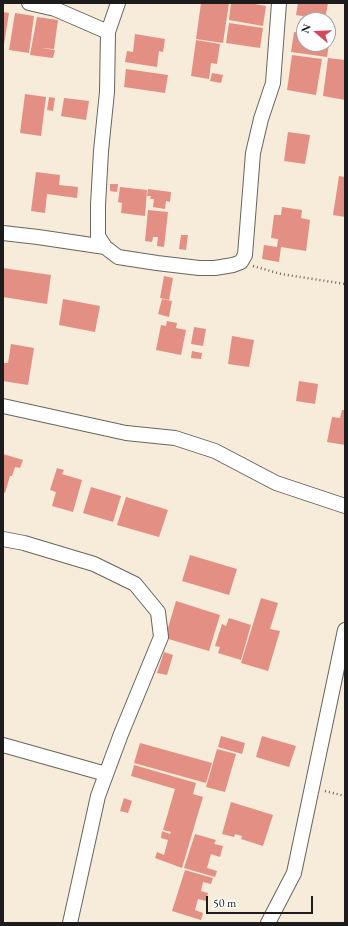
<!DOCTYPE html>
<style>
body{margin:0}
#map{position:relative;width:348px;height:926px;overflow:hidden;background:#f6ecd9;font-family:"EB Garamond",serif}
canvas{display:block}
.frame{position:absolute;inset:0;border:4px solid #1c1c1c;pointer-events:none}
.north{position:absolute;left:296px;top:12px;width:40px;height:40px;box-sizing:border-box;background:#fff;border:1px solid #a4a4a4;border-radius:50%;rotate:289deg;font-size:11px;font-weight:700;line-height:16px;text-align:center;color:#1c1c1c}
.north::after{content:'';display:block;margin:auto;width:14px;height:18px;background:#d1495b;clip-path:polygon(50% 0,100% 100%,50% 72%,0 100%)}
.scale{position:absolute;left:206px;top:896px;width:107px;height:18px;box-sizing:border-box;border:2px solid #1c1c1c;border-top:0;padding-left:5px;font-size:12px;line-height:14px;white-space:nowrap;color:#1c1c1c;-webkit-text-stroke:3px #fff;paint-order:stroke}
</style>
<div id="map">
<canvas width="348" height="926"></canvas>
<div class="frame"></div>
<div class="north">N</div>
<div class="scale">50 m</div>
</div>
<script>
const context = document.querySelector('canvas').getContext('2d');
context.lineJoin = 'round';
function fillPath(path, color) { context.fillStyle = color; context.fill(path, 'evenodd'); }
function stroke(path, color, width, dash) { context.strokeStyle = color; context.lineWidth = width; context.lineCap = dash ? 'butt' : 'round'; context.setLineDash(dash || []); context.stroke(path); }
const building = new Path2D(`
 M201,3H229L223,43L196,39Z
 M231,3H249L266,6L263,26L229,20Z
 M298,3H328L325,20L296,15Z
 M3,12L9,13L4,44H3Z
 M15,13L34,16L29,53L9,50Z
 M37,17L58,20L54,49L41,48L55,50L53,58L30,55Z
 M229,23L263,28L260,48L226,43Z
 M294,32L304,33V44H329L327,57L291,52Z
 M135,34L165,39L163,52L159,51L157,67L125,62L127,51L133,52Z
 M196,40L220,44L217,64L211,63L209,79L191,76Z
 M292,55L322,59L316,95L287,90Z
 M328,58L345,60V100L323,96Z
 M126,69L168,75L165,93L124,87Z
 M212,73L223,75L221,83L210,81Z
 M25,94L46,97L41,136L20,133Z
 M49,97L55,98L53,111L47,110Z
 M64,98L89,101L86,120L61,116Z
 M288,132L310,135L305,164L284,161Z
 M36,172L60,175L59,185L78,187L77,198L47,194L45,213L31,211Z
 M339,176L345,177V217L333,215Z
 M110,184H118L117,192L110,191Z
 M120,187L147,190L145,216L121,213L122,203L118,202Z
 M148,189L171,192L170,202L166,201L165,209L153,207L154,199H150L151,196H147Z
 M282,207L302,210L301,218L310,220L306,251L281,247L279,262L262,259L264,245L277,247L278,239L271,238L274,215H281Z
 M148,210L168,212L164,247L157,246L158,237H153L152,242L145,241Z
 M181,235H188L186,250L179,249Z
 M3,268L51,275L47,304L3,297Z
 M164,276L173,278L169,300L160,298Z
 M63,299L100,306L95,332L59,325Z
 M162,299L172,301L169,317L158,314Z
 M167,321L177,323L176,328L186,330L181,355L156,350L161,325L166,326Z
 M194,327L206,329L203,346L191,344Z
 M232,336L254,340L249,367L228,364Z
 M11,344L34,348L28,385L3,381L4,363H8Z
 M192,351L202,353L201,359L191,358Z
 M299,381L318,384L315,404L296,401Z
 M342,410H345V445L327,442L332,417L340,418Z
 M3,454L23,460L20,468L15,467L12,476H10L5,493L3,492Z
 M57,468L64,470L62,474L82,480L73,512L52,506L56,492L50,490Z
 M91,487L121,496L113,522L83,513Z
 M126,497L168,510L159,537L117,525Z
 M190,555L237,569L229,595L182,581Z
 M261,598L278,603L270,629L280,631L268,671L241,663Z
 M176,601L220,615L209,651L165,638Z
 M229,618L251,625L241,660L218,653L220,647L215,646L222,624L226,626Z
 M164,652L173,655L167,675L157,673Z
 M221,736L245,743L242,754L218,747Z
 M262,736L296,746L289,767L256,757Z
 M140,743L212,763L206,783L134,763Z
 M217,749L236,754L225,792L206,787Z
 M134,765L196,783L193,794L203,797L182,868L155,858L157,852L164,855L168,840L161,838L162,831L170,834L171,832L163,830L175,789L131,776Z
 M124,798L132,801L128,813L120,811Z
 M231,802L273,815L263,846L241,839L242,836L235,834L234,837L222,834Z
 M195,834L216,840L214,844L223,846L220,857L211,854L207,868L217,871L215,877L184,868Z
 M185,870L213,878L211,884L203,882L201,891L208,893L206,901L198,899L195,910L203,913L201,920L172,911Z`);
const path = new Path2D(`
 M253,266L281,274L345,284
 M325,791L345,796`);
const minor = new Path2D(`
 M29,3L55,9L108,32
 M118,3L108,32L107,92L101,151L98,205V236L105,247L118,257L157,263L199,268H215L233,265L241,262L245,255L253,153L261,119L273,83L279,3
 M3,233L38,237L105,247
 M3,406L126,433L175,438L215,451L276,483L345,506
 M3,539L24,543L94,564L135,584L158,612L161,637L121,734L98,796L70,923
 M3,745L106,774
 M268,923L294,873L345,630`);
fillPath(building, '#e38f84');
stroke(minor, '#68655e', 16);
stroke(path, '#68655e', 2.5, [1, 3]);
stroke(minor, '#fff', 14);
</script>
